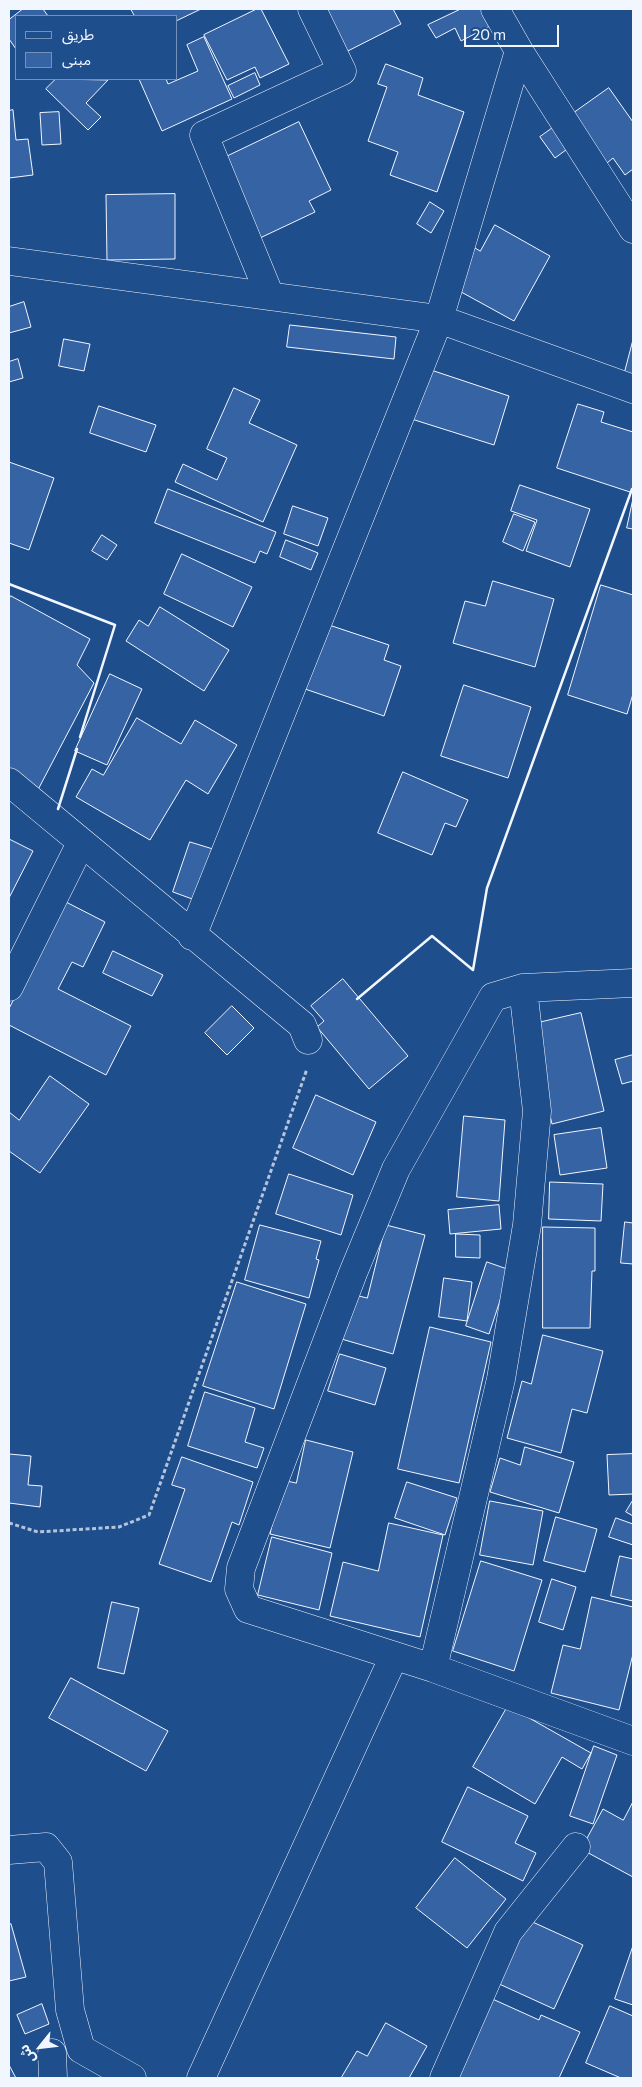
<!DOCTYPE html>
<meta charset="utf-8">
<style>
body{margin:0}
#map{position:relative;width:642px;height:2087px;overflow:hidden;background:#1f4e8c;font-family:Commissioner,"Noto Sans Arabic",sans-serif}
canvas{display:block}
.frame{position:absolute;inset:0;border:10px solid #f2f6ff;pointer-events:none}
.legend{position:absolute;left:15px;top:15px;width:162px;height:65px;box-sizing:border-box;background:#1f4e8c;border:1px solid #7391ba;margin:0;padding:6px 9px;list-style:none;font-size:15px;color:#f2f6ff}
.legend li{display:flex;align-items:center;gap:10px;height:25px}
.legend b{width:25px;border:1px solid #7391ba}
.north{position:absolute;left:15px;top:2022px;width:50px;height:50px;-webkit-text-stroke:4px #1f4e8c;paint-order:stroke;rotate:241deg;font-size:14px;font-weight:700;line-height:20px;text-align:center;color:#f2f6ff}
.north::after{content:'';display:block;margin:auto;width:18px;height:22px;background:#f2f6ff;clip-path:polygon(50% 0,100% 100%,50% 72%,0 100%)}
.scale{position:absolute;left:464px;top:25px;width:95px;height:22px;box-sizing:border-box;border:2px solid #f2f6ff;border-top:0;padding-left:6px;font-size:15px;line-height:18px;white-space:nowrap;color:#f2f6ff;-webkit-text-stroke:4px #1f4e8c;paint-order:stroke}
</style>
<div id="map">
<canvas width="642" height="2087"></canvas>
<div class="frame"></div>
<ul class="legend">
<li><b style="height:6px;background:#1f4e8c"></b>طريق</li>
<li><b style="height:14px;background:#3563a3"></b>مبنى</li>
</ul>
<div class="north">ش</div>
<div class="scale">20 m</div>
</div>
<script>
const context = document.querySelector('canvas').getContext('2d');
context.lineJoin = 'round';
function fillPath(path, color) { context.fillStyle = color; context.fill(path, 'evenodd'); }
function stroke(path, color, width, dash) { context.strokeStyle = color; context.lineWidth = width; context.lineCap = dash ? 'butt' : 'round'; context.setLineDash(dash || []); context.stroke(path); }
const building = new Path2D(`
 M23,9H43L48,16H16V49L9,39V20Z
 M131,9H201L176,21V16H135Z
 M257,9H261L289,64L260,78L255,67L227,80L204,35Z
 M312,9H393L401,24L336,57Z
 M461,9H481L490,26L461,41L455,28L436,38L428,25Z
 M204,37L232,99L162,131L139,79H166L168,84L198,71L187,45Z
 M386,64L423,78L418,95L464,112L437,192L390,175L398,152L368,141L387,87L378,84Z
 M255,73L260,85L234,98L228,86Z
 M56,79L108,80L86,103L101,117L88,130L46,89Z
 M609,88L633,122V169L625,175L613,158L607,163L574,144L555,158L540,137Z
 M13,110L16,140L28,139L33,175L9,178V111Z
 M59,112L61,144L42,145L40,113Z
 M299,122L331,190L309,201L315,212L243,246L205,167Z
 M175,194V259L107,260L106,195Z
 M430,202L444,211L431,233L417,224Z
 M495,225L550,256L514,321L443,282L465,242L480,251Z
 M24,302L31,327L9,333V307Z
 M290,325L396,337L394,359L287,347Z
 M64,339L90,344L84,371L59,366Z
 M633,340V391L621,387Z
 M18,359L23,378L9,382V362Z
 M419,366L509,396L494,445L402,416Z
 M234,388L260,400L249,423L297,445L263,522L175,482L183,464L217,480L227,458L207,449Z
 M578,404L604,412L601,422L633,432V493L557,468Z
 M99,406L156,425L146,452L90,433Z
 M9,462L54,478L29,550L9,543Z
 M520,485L590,509L570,567L526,551L537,520L511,511Z
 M168,489L276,532L267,554L260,551L255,563L155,523Z
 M633,499V529L627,528Z
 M293,506L328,518L318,546L284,534Z
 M514,514L535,522L523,551L503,542Z
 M102,535L117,545L107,560L92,551Z
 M286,540L318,553L311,570L280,557Z
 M182,554L252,587L233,627L164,594Z
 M493,581L554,599L535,667L453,643L465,601L485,606Z
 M601,585L633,595V694L627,714L568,695Z
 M11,596L90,639L77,665L94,683L31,803L9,791V599Z
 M160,607L229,650L204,691L126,641L139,620L148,626Z
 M326,624L389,645L384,660L401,666L384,716L305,689Z
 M110,674L142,689L107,765L75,751Z
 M464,685L531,707L508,778L441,756Z
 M137,718L181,744L195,720L237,745L208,794L186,780L150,840L76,797L92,769L103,775Z
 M403,772L468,800L456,827L445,823L432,855L378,833Z
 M9,839L33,851L9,898Z
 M190,842L213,849L195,900L173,892Z
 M64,901L105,922L83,967L72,962L58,989L131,1026L106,1075L9,1025V1009Z
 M113,951L163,975L152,996L103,973Z
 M343,979L408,1056L369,1089L317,1027L324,1021L311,1006Z
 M232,1006L254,1028L227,1055L205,1033Z
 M581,1013L604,1111L552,1124L529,1025Z
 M633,1055V1081L622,1084L615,1060Z
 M50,1076L89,1104L40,1173L9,1151V1112L19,1120Z
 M316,1095L376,1122L353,1175L293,1148Z
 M464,1116L505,1120L499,1201L457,1197Z
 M601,1128L607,1168L560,1175L554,1135Z
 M289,1174L353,1195L341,1235L276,1214Z
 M550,1182L603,1184L601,1221L549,1219Z
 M499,1205L501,1229L450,1234L448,1210Z
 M625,1222L633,1223V1264L621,1263Z
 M260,1225L321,1241L316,1259L319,1260L309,1298L245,1280Z
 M386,1225L425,1235L393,1354L338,1338L351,1294L367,1298Z
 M543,1227L595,1228V1271H592L590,1328H543Z
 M456,1234L480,1235V1258L456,1257Z
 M487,1262L510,1270L489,1334L466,1326Z
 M444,1278L472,1282L467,1321L439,1317Z
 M237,1282L306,1304L274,1409L203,1386Z
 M430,1327L491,1342L459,1483L398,1469Z
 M543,1335L603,1351L587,1413L572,1409L561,1453L507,1438L522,1381L531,1384Z
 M340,1354L386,1368L375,1405L328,1391Z
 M205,1392L255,1408L245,1442L264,1448L257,1468L188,1446Z
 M306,1440L353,1452L330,1548L270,1534L282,1480L296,1483Z
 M525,1447L574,1462L559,1513L490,1492L500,1458L520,1465Z
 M9,1454L31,1456L28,1485L42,1486L40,1507L9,1503Z
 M633,1454V1494L609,1495L607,1455Z
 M182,1457L253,1482L239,1525L232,1522L211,1582L159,1564L185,1489L172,1485Z
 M407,1482L457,1498L445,1535L395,1518Z
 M633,1500V1516L626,1512Z
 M490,1501L543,1511L533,1565L480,1555Z
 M556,1517L597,1529L585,1572L544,1561Z
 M616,1518L633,1524V1545L609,1537Z
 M389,1523L443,1535L420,1637L330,1616L343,1562L378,1571Z
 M272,1537L332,1553L319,1610L258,1595Z
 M620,1556L633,1559V1601L611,1596Z
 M481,1561L542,1580L514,1671L453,1651Z
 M552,1579L576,1587L563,1630L539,1622Z
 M592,1597L633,1607V1654L619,1710L551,1693L563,1645L580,1649Z
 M112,1602L139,1608L124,1674L98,1668Z
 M71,1678L168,1731L146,1771L49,1718Z
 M508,1706L591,1753L582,1769L562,1757L535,1804L473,1767Z
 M594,1746L617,1755L593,1824L570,1816Z
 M468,1787L528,1816L515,1843L536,1853L523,1881L442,1842Z
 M633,1802V1877L581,1849L603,1809L623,1820Z
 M455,1858L506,1899L467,1948L416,1908Z
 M526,1919L583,1945L554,2009L497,1983Z
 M11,1924L26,1977L9,1981V1925Z
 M633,1946V2005L615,1999Z
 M488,1997L539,2020L541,2015L580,2032L559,2078H452Z
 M42,2004L49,2024L25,2034L17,2015Z
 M610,2006L633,2016V2078H621L586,2063Z
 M386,2023L427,2046L409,2078H341L357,2051L367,2056Z
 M9,2065L16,2078H9Z`);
const path = new Path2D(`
 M9,1523L38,1532L119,1527L149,1515L307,1069`);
const minor = new Path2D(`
 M495,9L519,51L633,229
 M9,261L439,319L633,389
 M270,296L204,135L342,71L312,9
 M9,782L302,1025L308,1040
 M192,936L439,319L519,51
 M633,983L523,988L493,997L396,1169L353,1273L241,1568L239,1589L248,1609L433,1668L633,1741
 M9,987L81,843
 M433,1668L501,1379L527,1225L537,1111L523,988
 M9,1850L46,1847L58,1862L70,2010L81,2049L132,2078
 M52,2053L53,2078
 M201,2078L394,1656
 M444,2078L508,1932L576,1847`);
const wall = new Path2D(`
 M9,584L115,625L80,737
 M58,809L77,749
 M357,999L432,936L473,970L487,888L632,489`);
fillPath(building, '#3563a3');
stroke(building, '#f2f6ff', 1);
stroke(minor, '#f2f6ff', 29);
stroke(path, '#b3c4dc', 3, [4, 2.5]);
stroke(minor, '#1f4e8c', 28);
stroke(wall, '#f2f6ff', 2.5);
</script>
